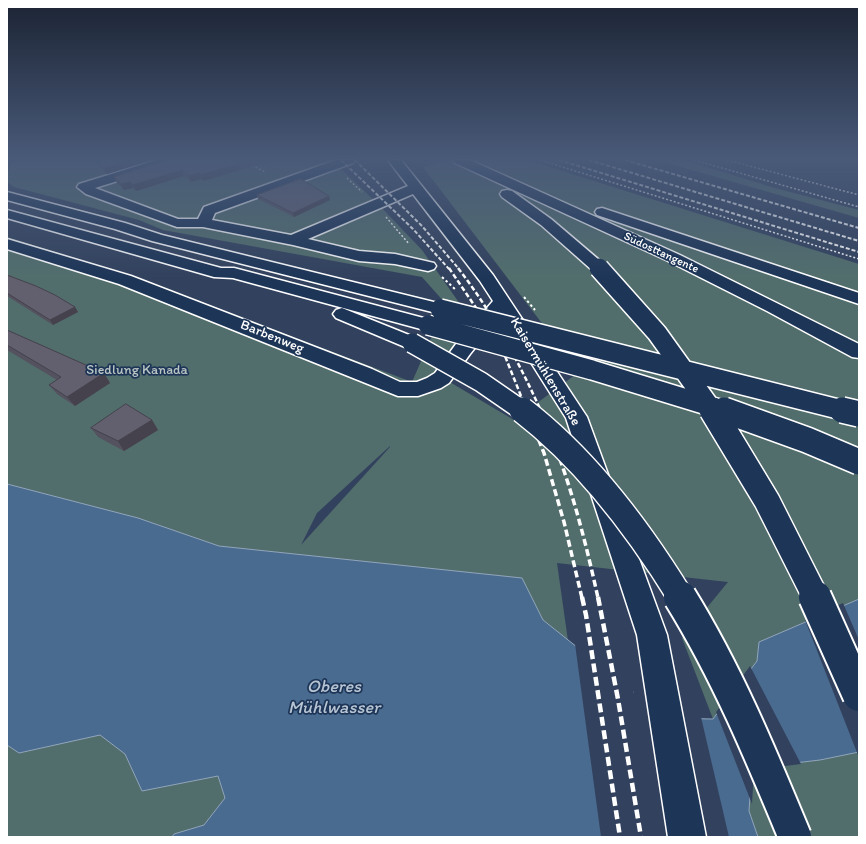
<!DOCTYPE html>
<meta charset="utf-8">
<style>
body{margin:0}
#map{position:relative;width:866px;height:844px;overflow:hidden;background:#32425e;font-family:Itim,sans-serif}
canvas{display:block}
.frame{position:absolute;inset:0;border:8px solid #fff;pointer-events:none}
</style>
<div id="map">
<canvas width="866" height="844"></canvas>
<div class="frame"></div>
</div>
<script>
const context = document.querySelector('canvas').getContext('2d');
context.lineJoin = 'round';
function fillPath(path, color) { context.fillStyle = color; context.fill(path, 'evenodd'); }
function stroke(path, color, width, dash) { context.strokeStyle = color; context.lineWidth = width; context.lineCap = dash ? 'butt' : 'round'; context.setLineDash(dash || []); context.stroke(path); }
function label(font, color, halo, rows, align = 'center') {
  context.font = font + ' Itim,sans-serif'; context.lineWidth = 3.5; context.setLineDash([]); context.textBaseline = 'middle'; context.strokeStyle = halo; context.fillStyle = color; for (const [text, x, y, turn = 0] of rows) {
    context.save(); context.translate(x, y); context.rotate((+turn || 0) * Math.PI / 180); context.textAlign = isNaN(turn) ? turn : align; if (halo) context.strokeText(text, 0, 0); context.fillText(text, 0, 0); context.restore();
  }
}
const green = new Path2D(`
 M18,160H332L380,206L422,250L460,304L481,327L440,390L448,381L514,420L579,372L423,167L446,160H527L859,264V573L858,572L859,599L759,642L757,661L713,719L682,638L728,582L557,563L568,641L543,620L521,578L219,546L138,518L7,484V237L130,275L412,382L446,304L422,277L163,230L139,220L14,187L7,182C7,172 8,164 18,160ZM390,446V447L301,545L317,513Z
 M657,160H683L775,188L859,210V218Z
 M100,734L125,754L142,791L218,776L225,798L204,825L174,834L172,837H7V745L19,753Z
 M859,752V837H758L749,811L752,768L820,760Z`);
const water = new Path2D(`
 M7,484L138,518L219,546L522,578L543,620L666,718L713,719L757,661L759,642L859,599V752L820,760L752,768L749,811L758,837H172L174,834L204,825L225,798L218,776L142,791L125,754L100,735L19,753L7,745Z`);
const pier = new Path2D(`
 M843,603L859,640L858,755L805,620Z
 M575,644L633,689L634,694V690L666,716L701,717L729,837H601Z
 M750,666L801,764L754,770L752,804L716,712Z`);
const pathFar1 = new Path2D(`
 M540,160L859,259
 M694,160L859,207
 M727,160L859,195
 M252,165L265,172
 M347,178L362,192
 M386,217L409,244`);
const path = new Path2D(`
 M442,277L456,290
 M524,297L535,310`);
const minor = new Path2D(`
 M157,160H177L175,163L95,188L178,219H198L204,207L336,160H355L353,163L215,213L212,220L291,235L408,186L388,160H401L493,275L587,417L667,635L706,837H668L637,635L566,418L501,315L470,354L449,383L441,388L418,396H398L119,284L7,249V239L131,276L372,369L400,382H417L427,378L435,373L456,344L493,301L480,281L413,194L308,239L359,251L395,254L434,263L436,266L434,269L428,271L395,264L359,261L293,245L203,227H177L86,194L77,187L79,184Z`);
const highway = new Path2D(`
 M453,160H470L680,255L859,344V358L852,357L767,311L668,261L455,163Z
 M507,190L512,191L551,219L605,265L607,268L605,271L599,273L593,271L541,225L502,197L500,194L502,191Z
 M7,192L125,223L162,235L446,305L449,309L446,313L440,314L152,241L115,229L7,200Z
 M602,208L859,293V304L597,215L595,212L597,209Z
 M7,210L221,268H234L435,321L437,325L435,329L428,331L233,278L214,277L7,218Z
 M342,308L419,339L422,343L419,347L412,349L405,347L336,318L333,314L336,310Z`);
const railFar3 = new Path2D(`
 M341,160L413,229L449,269
 M355,160L422,226L459,269
 M559,160L859,252
 M589,160L859,241
 M625,160L859,228`);
const railFar2 = new Path2D(`
 M449,268L489,327L505,356L527,411
 M458,268C492,312 518,360 541,411`);
const railFar1 = new Path2D(`
 M527,410L544,453L564,522L582,598
 M540,410C567,469 584,534 598,598`);
const rail = new Path2D(`
 M582,597L586,615L620,837
 M598,597L618,699L641,837`);
const highwayBridgeFar2 = new Path2D(`
 M599,268L657,333L713,411
 M440,309L846,411
 M428,325L592,370L726,411
 M412,343L481,382L523,411`);
const highwayBridgeFar1 = new Path2D(`
 M522,410C587,460 638,528 681,598
 M712,410L767,501L816,598
 M724,410L807,440L859,462
 M842,410L859,414`);
const highwayBridge = new Path2D(`
 M680,597C727,673 761,755 795,837
 M815,597L859,695`);
const wall = new Path2D(`
 M94,160H151L107,174Z
 M267,162L203,181L201,179L191,182L184,176L136,191L133,188L124,190L117,183L114,177Z
 M257,195L330,200L294,217L258,199Z
 M7,275L75,307L78,312L53,325L7,296Z
 M7,330L104,373L110,383L75,406L57,394L49,385L57,380L7,350Z
 M152,420L158,430L124,451L98,437L91,428Z`);
const shadedWall = new Path2D(`
 M129,160H151L107,174L104,168Z
 M250,160H267V162L203,181L201,175Z
 M182,170L184,176L136,191L133,185Z
 M199,173L201,179L191,182L189,176Z
 M130,182L133,188L124,190L121,184Z
 M329,196L330,200L294,217L293,213Z
 M75,307L78,312L53,325L50,320Z
 M104,373L110,383L75,406L67,397Z
 M152,420L158,430L124,451L118,441Z`);
const building = new Path2D(`
 M97,160H129L104,168Z
 M167,160H250L201,175L199,173L189,176L182,170L133,185L130,182L121,184L114,177Z
 M301,179L329,196L293,213L257,195Z
 M7,275L36,286L55,295L75,307L50,320L7,293Z
 M7,330L104,373L67,397L49,385L61,377L7,345Z
 M126,404L152,420L118,441L91,428Z`);
const farStreetnames = [
 ["Südosttangente",661,253,25]
];
const streetNames = [
 ["Barbenweg",272,337,22],
 ["Kaisermühlenstraße",545,372,59]
];
const parkNames = [
 ["Siedlung Kanada",137,370]
];
const nearWaternames = [
 ["Oberes",334,687],
 ["Mühlwasser",334,708]
];
fillPath(green, '#526e6c');
fillPath(water, '#4a6b90');
stroke(water, '#92a6bc', 1);
fillPath(pier, '#32425e');
stroke(minor, '#fff', 3);
stroke(highway, '#fff', 3);
stroke(pathFar1, '#fff', 1.5, [2, 2]);
stroke(path, '#fff', 2, [2.5, 2.5]);
fillPath(minor, '#1d3557');
fillPath(highway, '#1d3557');
stroke(railFar3, '#fff', 2, [4, 2]);
stroke(railFar2, '#fff', 2.5, [5, 2.5]);
stroke(railFar1, '#fff', 3.5, [7, 3.5]);
stroke(rail, '#fff', 4.5, [9, 4.5]);
stroke(highwayBridgeFar2, '#fff', 22, []);
stroke(highwayBridgeFar1, '#fff', 28, []);
stroke(highwayBridge, '#fff', 36, []);
stroke(highwayBridgeFar2, '#1d3557', 19);
stroke(highwayBridgeFar1, '#1d3557', 25);
stroke(highwayBridge, '#1d3557', 32);
fillPath(wall, '#54525f');
fillPath(shadedWall, '#45424d');
fillPath(building, '#625f6e');
stroke(building, '#45424d', 1);
const sky = context.createLinearGradient(0, 0, 0, 279);
sky.addColorStop(0, '#1c2434');
sky.addColorStop(0.57, '#495a79');
sky.addColorStop(1, '#495a7900');
context.fillStyle = sky;
context.fillRect(0, 0, 866, 279);
label('12px', '#fff', '#1d3557', farStreetnames);
label('14px', '#fff', '#1d3557', streetNames);
label('14px', '#bac5c4', '#1d3557', parkNames);
label('italic 18px', '#b7c4d3', '#1d3557', nearWaternames);
</script>
